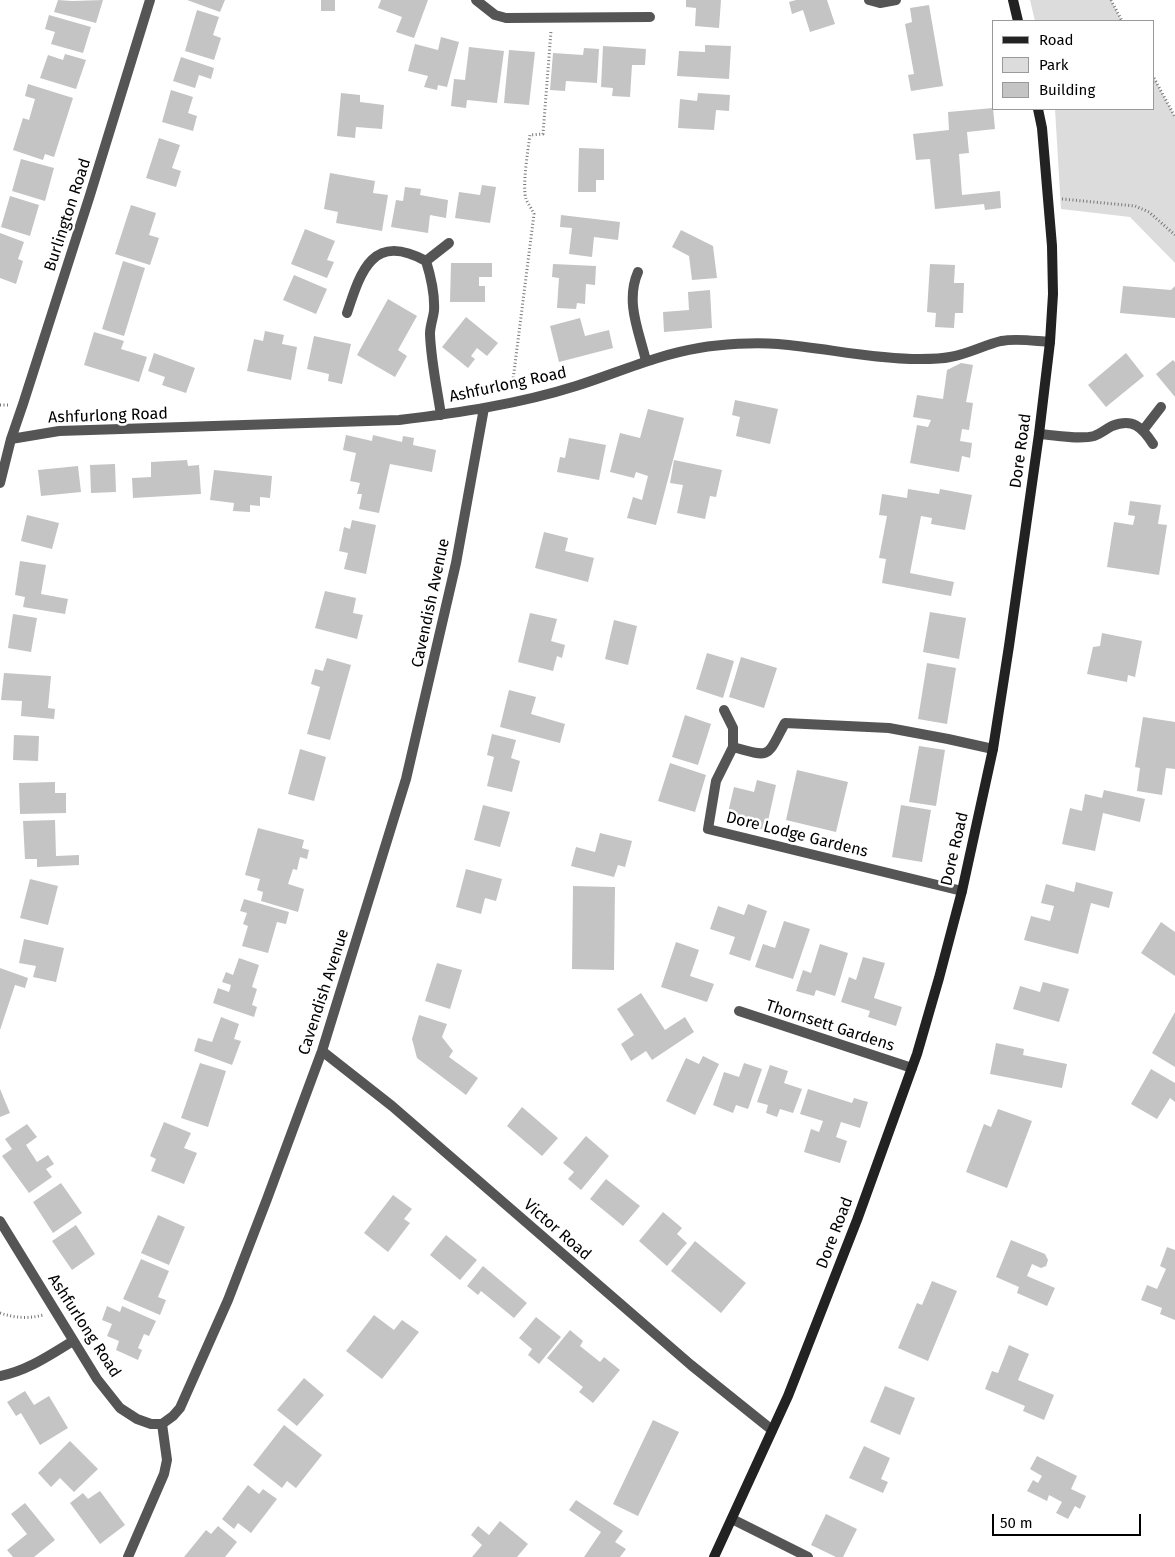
<!DOCTYPE html>
<style>
body{margin:0}
#map{position:relative;width:1175px;height:1557px;overflow:hidden;background:#fff;font-family:"Fira Sans",sans-serif}
canvas{display:block}
.legend{position:absolute;left:992px;top:20px;width:162px;height:90px;box-sizing:border-box;background:#fff;border:1px solid #999;margin:0;padding:6px 9px;list-style:none;font-size:15px;color:#000}
.legend li{display:flex;align-items:center;gap:10px;height:25px}
.legend b{width:25px;border:1px solid #999}
.scale{position:absolute;left:992px;top:1514px;width:149px;height:22px;box-sizing:border-box;border:2px solid #000;border-top:0;padding-left:6px;font-size:15px;line-height:18px;white-space:nowrap;color:#000;-webkit-text-stroke:4px #fff;paint-order:stroke}
</style>
<div id="map">
<canvas width="1175" height="1557"></canvas>
<ul class="legend">
<li><b style="height:6px;background:#222"></b>Road</li>
<li><b style="height:14px;background:#dcdcdc"></b>Park</li>
<li><b style="height:14px;background:#c4c4c4"></b>Building</li>
</ul>
<div class="scale">50 m</div>
</div>
<script>
const context = document.querySelector('canvas').getContext('2d');
context.lineJoin = 'round';
function fillPath(path, color) { context.fillStyle = color; context.fill(path, 'evenodd'); }
function stroke(path, color, width, dash) { context.strokeStyle = color; context.lineWidth = width; context.lineCap = dash ? 'butt' : 'round'; context.setLineDash(dash || []); context.stroke(path); }
function label(font, color, halo, rows, align = 'center') {
  context.font = font + ' "Fira Sans",sans-serif'; context.lineWidth = 5; context.setLineDash([]); context.textBaseline = 'middle'; context.strokeStyle = halo; context.fillStyle = color; for (const [text, x, y, turn = 0] of rows) {
    context.save(); context.translate(x, y); context.rotate((+turn || 0) * Math.PI / 180); context.textAlign = isNaN(turn) ? turn : align; if (halo) context.strokeText(text, 0, 0); context.fillText(text, 0, 0); context.restore();
  }
}
const green = new Path2D(`
 M1030,0H1111L1122,21H1035Z
 M1154,78L1175,117V263L1130,217L1061,209L1055,109H1154Z`);
const building = new Path2D(`
 M58,0L72,1L103,0L96,23L54,12Z
 M187,0H225L220,12Z
 M321,0H335V11H321Z
 M381,0H428L414,38L396,32L402,17L378,8Z
 M686,0H721L719,28L695,26L696,8L686,7Z
 M796,0H827L835,24L810,32L803,10L792,14L789,2Z
 M929,5L943,86L911,91L908,75L914,74L905,24L912,22L910,8Z
 M197,10L219,17L213,35L221,38L214,60L185,51Z
 M49,15L91,27L83,53L51,44L55,32L45,29Z
 M441,37L459,42L447,87L438,85L437,90L424,87L428,76L408,71L415,44L438,50Z
 M705,45L731,46L729,79L677,76L679,51L705,52Z
 M603,46L646,49L645,65H632L630,97L612,96L613,88L601,87Z
 M469,47L504,51L497,103L467,100L466,108L451,106L454,79L465,80Z
 M584,48L599,49L597,83L566,81L565,91L550,90L553,53L583,55Z
 M509,50L535,52L529,105L504,103Z
 M65,54L86,60L76,89L40,78L48,55L63,60Z
 M181,57L214,68L211,79L199,75L195,88L173,81Z
 M28,84L73,98L54,157L45,154L43,160L13,150L23,118L29,120L35,99L25,96Z
 M171,90L193,97L188,113L197,116L193,131L162,122Z
 M341,93L360,95V102L384,105L382,129L356,127L355,138L337,136Z
 M698,93L730,95L729,111L716,110L714,130L678,128L680,99L697,101Z
 M993,108L995,129L967,132L969,153L959,154L962,195L1000,191L1001,208L985,210L984,204L935,209L930,159L916,160L913,134L949,130L948,112Z
 M159,138L180,145L172,168L181,171L176,187L146,178Z
 M579,148L604,149V180H596V192H578Z
 M21,159L54,168L45,201L12,191Z
 M330,173L375,181L373,193L388,195L382,231L336,223L338,212L324,209Z
 M482,185L496,187L490,223L455,218L459,192L480,195Z
 M405,187L421,189L420,195L448,200L446,218L430,215L428,233L391,227L396,200L403,201Z
 M10,196L39,205L30,236L1,227Z
 M131,205L156,213L149,235L159,238L150,265L115,254Z
 M561,215L620,222L618,240L594,237L592,257L569,254L572,228L560,227Z
 M305,229L335,241L327,260L334,262L327,278L291,264Z
 M681,230L713,246L717,278L692,280L689,256L672,247Z
 M0,233L24,242L18,259L23,261L16,284L0,278Z
 M123,261L145,268L124,336L102,329Z
 M451,263H492V277H479V286H485V302H450Z
 M553,264L596,266L595,285L586,284L585,304L577,303L576,309L557,308L559,278L552,277Z
 M930,264L955,265L954,283H964L963,313H955L954,328L935,327L936,313L927,312Z
 M294,275L327,289L316,314L283,300Z
 M1123,286L1171,290L1175,286V318L1120,313Z
 M710,290L712,328L664,332L663,312L689,310L688,292Z
 M388,299L417,316L398,350L407,356L395,377L357,355Z
 M466,317L498,343L487,356L477,348L471,356L475,359L468,368L442,347Z
 M580,318L585,336L609,330L613,348L559,362L550,326Z
 M265,331L284,335L282,344L297,347L291,380L247,371L254,339L263,341Z
 M94,332L124,341L121,349L147,357L139,382L84,365Z
 M314,336L351,344L342,384L328,381L329,374L307,369Z
 M154,353L195,368L186,393L162,385L165,377L148,371Z
 M1126,353L1144,376L1106,407L1088,385Z
 M1173,360L1175,362V397L1156,374Z
 M961,363L973,365L966,402L973,403L969,430L962,429L960,441L972,443L970,458L962,456L959,472L910,463L917,425L928,427L931,420L913,417L917,395L943,399L947,370Z
 M735,400L778,409L770,444L736,436L740,417L732,415Z
 M648,409L684,418L656,525L627,518L633,497L642,500L648,476L636,472L634,478L610,472L620,433L640,438Z
 M346,435L372,441L373,435L402,442L403,436L414,438L413,445L436,450L432,472L390,464L379,513L359,509L362,494H357L360,483L350,481L356,453L343,450Z
 M569,438L606,445L599,480L557,472L560,457L565,458Z
 M187,460L188,466L199,465L201,494L133,498L132,478L151,477V462Z
 M674,460L722,470L716,497L710,496L705,519L677,513L683,485L670,483Z
 M115,464L116,492L91,493L90,465Z
 M78,466L81,492L41,496L38,470Z
 M214,470L272,476L270,498L260,497V506L250,505V512L233,511L234,503L210,500Z
 M908,489L939,494L940,489L972,495L965,530L931,524L932,518L921,516L910,573L954,582L951,596L882,583L886,559L879,558L887,516L879,515L882,494L907,498Z
 M1130,501L1161,505L1158,524L1167,525L1159,575L1107,567L1114,522L1133,525L1135,516L1128,515Z
 M27,515L59,523L52,549L21,541Z
 M352,520L376,525L366,574L344,569L348,553L339,551L344,527L350,529Z
 M544,532L568,538L565,551L594,558L588,582L535,568Z
 M20,561L46,565L41,594L68,599L65,614L23,607L25,597L15,595Z
 M325,591L356,598L353,613L363,615L357,639L315,628Z
 M930,612L966,618L959,659L923,652Z
 M530,613L557,619L551,641L565,645L562,658L557,656L553,671L518,662Z
 M13,614L37,618L31,652L8,648Z
 M614,620L637,626L628,665L605,659Z
 M1102,633L1142,641L1135,677L1128,675L1127,682L1087,674L1093,647L1100,646Z
 M707,653L734,661L723,698L696,689Z
 M741,657L777,668L764,708L729,697Z
 M327,658L351,665L330,740L307,734L320,687L311,684L315,669L323,671Z
 M927,663L956,668L947,724L918,719Z
 M4,673L51,676L48,708L55,709L54,719L21,716L22,701L1,700Z
 M509,690L536,697L531,714L565,724L560,743L500,727Z
 M685,715L711,724L698,765L672,757Z
 M1143,717L1175,722V769L1166,768L1162,795L1137,791L1140,768L1135,767Z
 M492,734L516,740L511,758L520,761L512,792L487,786L494,757L487,755Z
 M14,735L39,736L38,761L13,760Z
 M919,746L945,750L936,806L909,802Z
 M300,749L326,757L314,801L288,794Z
 M670,763L706,775L695,812L658,801Z
 M797,770L848,782L836,832L786,820Z
 M757,780L776,785L766,830L726,821L734,787L754,792Z
 M55,782V793H66V813L20,814L19,783Z
 M1104,790L1145,799L1140,822L1103,813L1095,851L1062,844L1070,808L1082,811L1085,794L1102,798Z
 M483,805L510,812L500,847L474,840Z
 M901,805L931,810L922,862L892,857Z
 M55,820L56,856L79,855V865L37,867V859H25L23,821Z
 M258,828L304,840L302,848L309,850L307,859L300,857L297,870L293,869L288,884L304,889L298,912L261,901L263,892L257,890L260,879L245,875Z
 M600,833L632,841L625,867L618,865L614,877L571,866L576,847L595,852Z
 M466,869L502,879L496,901L485,898L481,914L456,907Z
 M30,879L58,886L48,925L20,918Z
 M1076,882L1113,892L1109,908L1091,903L1078,954L1024,940L1031,916L1050,921L1054,906L1041,903L1046,884L1074,892Z
 M573,886L615,887L614,970L572,969Z
 M244,899L289,912L286,924L277,922L268,953L242,946L248,926L243,924L247,913L240,911Z
 M748,904L767,911L750,961L729,954L735,937L710,929L718,906L744,915Z
 M784,921L810,929L793,979L755,967L763,944L775,948Z
 M1161,922L1175,932V976L1141,953Z
 M24,939L64,948L56,982L33,977L36,966L19,963Z
 M676,942L699,950L690,976L714,984L707,1002L661,987Z
 M820,944L848,953L835,996L816,990L814,996L796,991L803,970L811,973Z
 M863,957L885,963L874,998L902,1007L896,1026L868,1017L870,1011L841,1002L849,977L856,980Z
 M239,958L259,965L252,987L257,989L252,1005L257,1007L254,1017L213,1003L218,988L229,992L231,985L222,982L226,972L233,975Z
 M437,963L462,970L450,1009L425,1001Z
 M0,968L28,978L25,988L15,985L0,1030Z
 M1043,982L1069,989L1059,1022L1013,1009L1020,986L1040,992Z
 M641,993L665,1030L685,1017L694,1032L652,1060L646,1051L631,1061L621,1044L634,1035L617,1009Z
 M1175,1012V1067L1152,1053Z
 M419,1015L447,1024L442,1037L453,1051L449,1057L478,1078L466,1095L417,1058L412,1039Z
 M221,1017L239,1024L234,1039L241,1041L232,1065L194,1051L198,1038L212,1042Z
 M996,1043L1024,1049L1023,1055L1067,1064L1062,1088L990,1074Z
 M703,1056L719,1064L695,1115L666,1101L686,1058L699,1064Z
 M200,1063L226,1071L208,1127L181,1118Z
 M744,1063L762,1069L748,1109L736,1105L733,1113L713,1105L724,1072L739,1077Z
 M770,1065L788,1071L784,1083L802,1089L793,1113L780,1109L777,1117L766,1113L768,1105L757,1102Z
 M1151,1069L1175,1083V1102L1170,1098L1157,1119L1131,1104Z
 M0,1089L10,1113L0,1117Z
 M808,1089L852,1103L854,1098L868,1102L860,1128L841,1122L836,1137L847,1141L840,1163L804,1152L811,1129L819,1132L823,1121L800,1114Z
 M522,1107L558,1138L542,1156L507,1126Z
 M998,1109L1032,1121L1007,1188L966,1172L984,1124L991,1127Z
 M164,1122L191,1133L184,1148L197,1153L184,1184L151,1171L156,1159L150,1156Z
 M27,1124L37,1137L26,1145L37,1162L48,1155L54,1164L46,1169L52,1177L29,1193L2,1156L12,1149L5,1139Z
 M586,1136L609,1156L581,1190L568,1179L574,1172L563,1163Z
 M606,1179L640,1206L623,1226L590,1199Z
 M61,1183L82,1213L53,1233L33,1202Z
 M393,1195L412,1209L404,1219L410,1223L388,1252L364,1233Z
 M663,1212L682,1228L677,1234L687,1243L667,1266L639,1241Z
 M158,1215L185,1227L169,1265L141,1253Z
 M76,1225L95,1254L72,1270L52,1241Z
 M446,1235L477,1260L460,1280L430,1255Z
 M1011,1240L1045,1254L1048,1260L1046,1266L1041,1268L1032,1264L1027,1276L1055,1288L1047,1306L1017,1293L1019,1287L996,1277Z
 M695,1241L746,1283L721,1313L671,1271Z
 M1167,1247L1175,1250V1320L1160,1314L1162,1308L1141,1300L1147,1285L1157,1289L1166,1269L1160,1266Z
 M141,1259L169,1271L158,1297L166,1300L160,1315L123,1299Z
 M483,1266L527,1303L514,1318L481,1291L478,1295L467,1286Z
 M932,1281L957,1291L928,1361L898,1348L917,1303L922,1305Z
 M107,1306L120,1312L122,1306L156,1321L149,1336L144,1334L138,1348L142,1350L138,1360L116,1350L119,1341L107,1336L112,1324L102,1320Z
 M374,1315L394,1330L402,1320L419,1332L382,1379L346,1351Z
 M536,1317L561,1337L539,1364L528,1355L532,1349L519,1338Z
 M570,1330L583,1341L580,1346L600,1362L604,1357L620,1370L593,1403L579,1392L583,1387L547,1358Z
 M1009,1345L1029,1354L1018,1380L1054,1395L1044,1420L1023,1411L1025,1406L985,1389L992,1371L998,1373Z
 M304,1378L324,1395L297,1426L277,1410Z
 M885,1386L915,1398L900,1435L870,1422Z
 M25,1391L34,1405L49,1396L68,1428L40,1445L21,1413L16,1416L7,1402Z
 M653,1420L679,1432L638,1516L613,1504Z
 M284,1425L322,1455L296,1488L287,1481L282,1488L253,1465Z
 M70,1441L98,1469L74,1492L60,1478L51,1487L38,1473Z
 M864,1446L890,1458L881,1479L888,1482L883,1493L849,1478Z
 M1037,1456L1077,1476L1071,1489L1086,1496L1080,1509L1075,1506L1068,1519L1056,1513L1062,1502L1049,1495L1047,1501L1027,1491L1033,1480L1038,1483L1042,1476L1030,1469Z
 M248,1485L259,1494L263,1489L277,1499L251,1533L238,1523L234,1529L222,1519Z
 M100,1491L125,1525L100,1544L70,1503L83,1493L88,1499Z
 M576,1500L623,1531L615,1542L626,1549L620,1557H584L601,1532L569,1510Z
 M25,1503L55,1540L34,1557H13L7,1550L27,1534L11,1514Z
 M826,1514L857,1529L843,1557H836L811,1545Z
 M500,1521L528,1544L517,1557H472L482,1545L471,1535L478,1526L489,1535Z
 M218,1526L237,1542L225,1557H184L206,1530L211,1534Z`);
const path = new Path2D(`
 M1111,0L1122,21
 M1154,78L1175,117
 M1062,199L1135,206L1149,212L1175,235
 M512,388L534,214C532,209 528,204 526,199C522,186 528,150 530,135L543,134L551,31
 M0,405H8
 M0,1313C15,1318 28,1319 43,1315`);
const street = new Path2D(`
 M476,0L495,15L506,18L650,17
 M869,0L880,3L896,0
 M426,261L449,243
 M638,272C625,302 639,331 646,361
 M347,313C361,270 373,232 426,261C431,277 435,294 434,311C433,319 430,326 430,334C431,361 437,388 441,415
 M1144,429L1161,407
 M1039,434C1055,435 1079,440 1094,436C1100,434 1106,429 1112,426C1133,418 1142,427 1153,444
 M11,439L23,404L90,195L150,0
 M0,483L11,439L59,431L399,420C458,413 519,404 576,386C617,373 656,355 699,348C721,344 755,342 778,344C826,348 872,359 920,359C930,359 941,359 950,357C968,354 984,345 1001,341C1017,338 1034,341 1050,342
 M724,710L733,728V747L716,781L708,829L962,891
 M733,747C772,758 766,758 785,723L889,728L948,739L993,749
 M739,1011L912,1068
 M322,1051L392,1106L691,1365L772,1430
 M0,1221L97,1379L120,1408L137,1419L151,1424H162
 M0,1376C27,1371 50,1355 73,1341
 M162,1424L173,1416L180,1408L228,1300L267,1199L322,1051L406,779L456,563L484,408
 M732,1519L808,1557
 M128,1557L164,1474L167,1460L162,1424`);
const secondary = new Path2D(`
 M1013,0L1018,21
 M714,1557L788,1396L857,1220L917,1054L939,978L962,891L993,749L1009,646L1039,434L1050,342L1053,294L1052,246L1042,128L1038,109`);
const streetNames = [
 ["Burlington Road",68,215,-72],
 ["Ashfurlong Road",508,385,-12],
 ["Ashfurlong Road",108,416,-2],
 ["Dore Road",1021,451,-82],
 ["Cavendish Avenue",431,603,-78],
 ["Dore Lodge Gardens",797,835,14],
 ["Dore Road",955,849,-77],
 ["Cavendish Avenue",324,992,-72],
 ["Thornsett Gardens",830,1026,18],
 ["Victor Road",557,1230,41],
 ["Dore Road",835,1233,-69],
 ["Ashfurlong Road",84,1326,57]
];
fillPath(green, '#dcdcdc');
fillPath(building, '#c4c4c4');
stroke(path, '#777', 3, [1, 2.5]);
stroke(street, '#555', 10);
stroke(secondary, '#222', 10);
label('16px', '#000', '#fff', streetNames);
</script>
